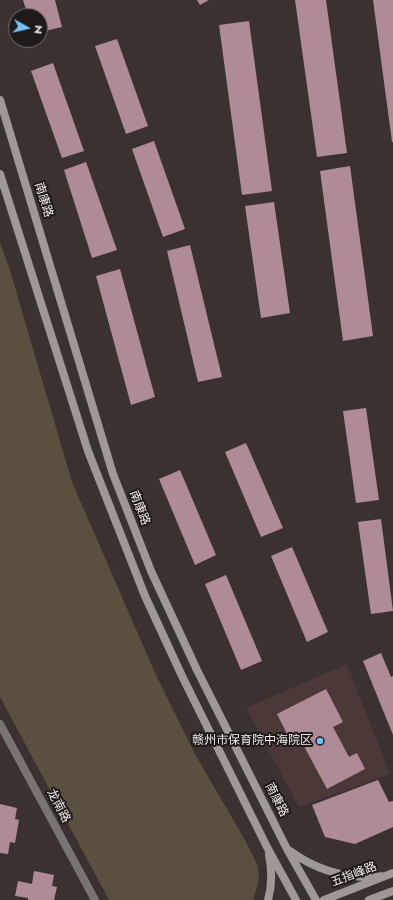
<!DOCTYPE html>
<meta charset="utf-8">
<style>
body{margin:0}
#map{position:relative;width:393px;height:900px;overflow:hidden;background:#3b3130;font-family:Jost,sans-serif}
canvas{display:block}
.north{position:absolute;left:8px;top:8px;width:40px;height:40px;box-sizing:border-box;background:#1f1a19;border:1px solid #736d6c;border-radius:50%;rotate:98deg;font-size:11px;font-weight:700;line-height:16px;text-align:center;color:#f1eae9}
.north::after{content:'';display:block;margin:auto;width:14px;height:18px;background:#76c0f7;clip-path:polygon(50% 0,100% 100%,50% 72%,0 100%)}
</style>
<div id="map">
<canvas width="393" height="900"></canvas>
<div class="north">N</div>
</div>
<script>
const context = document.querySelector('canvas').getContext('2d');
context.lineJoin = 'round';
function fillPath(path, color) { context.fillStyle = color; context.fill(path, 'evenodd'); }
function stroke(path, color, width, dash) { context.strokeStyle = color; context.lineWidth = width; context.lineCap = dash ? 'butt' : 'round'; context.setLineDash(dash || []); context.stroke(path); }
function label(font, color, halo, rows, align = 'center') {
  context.font = font + ' Jost,"Noto Sans SC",sans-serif'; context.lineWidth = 4; context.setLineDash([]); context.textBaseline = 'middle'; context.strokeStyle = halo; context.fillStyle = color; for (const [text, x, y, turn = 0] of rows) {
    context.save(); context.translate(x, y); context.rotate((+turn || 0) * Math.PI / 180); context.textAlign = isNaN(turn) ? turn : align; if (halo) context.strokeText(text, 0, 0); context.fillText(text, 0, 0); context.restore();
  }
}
const built = new Path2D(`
 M347,664L390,774L299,807L246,708Z`);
const green = new Path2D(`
 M0,243L9,267L72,482L155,673L196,756L245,840L258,866L259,880L254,897L253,900H109L0,697Z`);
const building = new Path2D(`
 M23,0H55L62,27L40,32V16H28Z
 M197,0H209L200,5Z
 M295,0H326L347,153L317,157Z
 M373,0H393V142H392Z
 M249,21L272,191L242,195L219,25Z
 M117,39L148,126L126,134L95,46Z
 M53,63L84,151L62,158L31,71Z
 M154,141L185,229L163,237L132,149Z
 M86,162L117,250L92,258L64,170Z
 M350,166L373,336L343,341L320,171Z
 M274,202L290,313L261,318L245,206Z
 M190,245L222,377L198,382L167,251Z
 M120,269L155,397L131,405L96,276Z
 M366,408L379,500L356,503L343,411Z
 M246,443L283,528L261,537L225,452Z
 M180,470L216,555L195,565L159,479Z
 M381,519L393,611L371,614L358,522Z
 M292,547L328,632L307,642L271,556Z
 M226,575L262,661L241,670L205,584Z
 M381,653L391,677L393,676V735L363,661Z
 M326,689L343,722L333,727L349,757L357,753L365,769L327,789L297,733L289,738L277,714Z
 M378,780L389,802L393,801V827L355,844L325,837L312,805Z
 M0,804L17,808L15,819L19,820L15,843L10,842L8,854L0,853Z
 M34,871L54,875L52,886L57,887L54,900H28V898L15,896L18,881L32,884Z`);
const minor = new Path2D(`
 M0,724L95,900`);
const secondary = new Path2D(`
 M0,100L113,474L151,571L197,670L287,849L316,900
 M0,174L88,451L145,596L182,676L268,849L296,900
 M290,851C319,872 351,880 385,876
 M268,900C272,886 272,870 269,855
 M324,900L393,873
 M369,900L393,891`);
const markers = [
 [320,741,4,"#76c0f7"]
];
const streetNames = [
 ["南康路",43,200,73],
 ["南康路",139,508,69],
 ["南康路",276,800,63],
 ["龙南路",58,806,62],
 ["五指峰路",354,875,-21]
];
const poiNames = [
 ["赣州市保育院中海院区",312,741]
];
fillPath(built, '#4a3937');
fillPath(green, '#5a503f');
fillPath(building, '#ae8b97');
stroke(minor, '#797472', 8);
stroke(secondary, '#9f9894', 8);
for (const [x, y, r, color] of markers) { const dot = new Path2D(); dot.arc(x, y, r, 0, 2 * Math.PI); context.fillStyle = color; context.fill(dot); stroke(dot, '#1f1a19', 1.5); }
label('12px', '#f1eae9', '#1f1a19', streetNames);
label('12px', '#f1eae9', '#1f1a19', poiNames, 'right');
</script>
